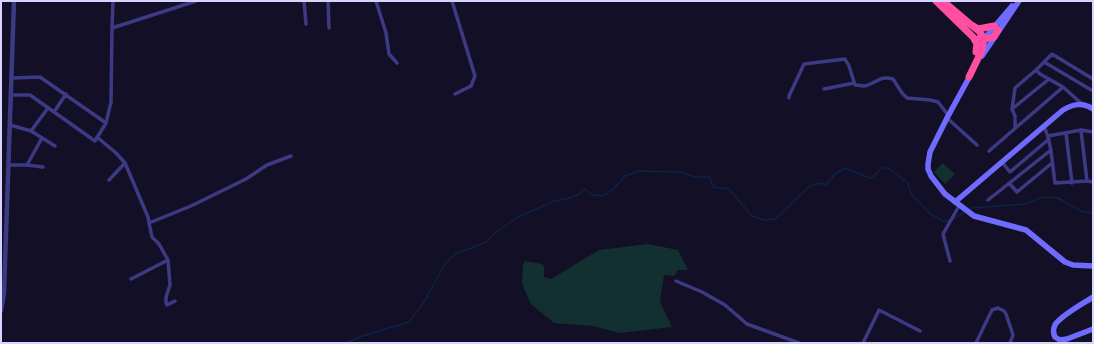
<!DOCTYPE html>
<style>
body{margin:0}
#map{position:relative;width:1094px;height:344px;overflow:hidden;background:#130f26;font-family:Cabin,sans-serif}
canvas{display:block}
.frame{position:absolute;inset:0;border:2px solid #d9d4ff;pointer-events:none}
</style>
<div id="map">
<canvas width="1094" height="344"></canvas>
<div class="frame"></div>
</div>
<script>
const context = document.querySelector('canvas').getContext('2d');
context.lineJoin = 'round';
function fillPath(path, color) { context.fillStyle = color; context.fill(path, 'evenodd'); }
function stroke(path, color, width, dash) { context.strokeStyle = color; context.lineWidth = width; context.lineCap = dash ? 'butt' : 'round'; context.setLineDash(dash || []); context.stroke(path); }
const green = new Path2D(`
 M943,163L955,174L945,184L934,172Z
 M648,244L678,250L688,270H678L674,276L664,275L660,302L672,327L620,333L593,326L554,323L531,304L522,284L523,265L525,261L542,264L544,267V277L551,279L599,250Z`);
const stream = new Path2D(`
 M969,210L972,208L1026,204L1042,197L1058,198L1081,211L1093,213
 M953,219L965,212
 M346,343L362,336L409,322L424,302L445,264L456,254L486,242L494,234L516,218L554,201L567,199L579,194L585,189L593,195L603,196L613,189L625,176L640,171L681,172L695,177H710L713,187L729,189L752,216L765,220L775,219L810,186L819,183L826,185L834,175L845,168L870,178L874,176L882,168H888L908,183L911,194L928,212L944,222L949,220`);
const minor = new Path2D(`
 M113,1L112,28L196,1
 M304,1L306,24
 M328,1L329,28
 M376,1L386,33L389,54L397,63
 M452,1L475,76L471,86L455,94
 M1044,62L1093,91
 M824,89L854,83
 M11,95H30L95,141L106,123L40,77L12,78
 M789,98V96L804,64L845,59L849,66L855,85C858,85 862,86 865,86C877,83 880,75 893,79L902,93L907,98L930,100L938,102L948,115
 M1082,104L1063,87L1040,74L1036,70L1052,54L1093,79
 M1012,109L1049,79
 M54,112L66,94
 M947,118L977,145
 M106,123L111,102L112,28
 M10,125L31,131L55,146
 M1044,126C1052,144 1052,163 1055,183L1087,181L1093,182
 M1015,128V116L1012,109L1015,88L1036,70
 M1081,130L1087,181
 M31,131L48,108
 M1066,133L1072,183
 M1048,136L1081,130L1093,132
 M97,137L116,153L125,163L148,217L149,223L191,206L246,179L267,165L291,156
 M989,151L1063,87
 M1002,162L1010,172L1049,139
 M9,165H27L43,167
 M27,165L42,138
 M109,180L125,163
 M1009,183L1017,192L1052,163
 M988,200L1051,150
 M149,223L152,237L159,244L168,260L170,285L166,297V303L167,305L175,301
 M950,261L943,234L959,206
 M131,279L168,260
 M676,281L702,292L725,305L747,324L799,343
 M863,343L879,310L920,331
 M976,343L992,310L998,308L1004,311L1006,314L1013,335L1010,343`);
const tertiary = new Path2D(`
 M1,311L4,293L14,1`);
const secondary = new Path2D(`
 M983,40L1012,6
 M982,56L1019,1
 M971,74L947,118L930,152L928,164V169L931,176L945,194L974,216L1026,230L1065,262L1073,265L1093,266
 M955,202L1063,110C1073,104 1082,102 1093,109
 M1093,297C1084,303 1060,316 1055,325C1053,329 1053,333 1055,337L1060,340L1067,339L1093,329`);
const motorway = new Path2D(`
 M936,1L973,37L977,44L976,52
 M943,1L970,24L978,29L994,26
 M980,37L984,39L994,37L998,30
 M969,77L982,50L984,39L980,32L970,24`);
fillPath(green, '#12302f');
stroke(stream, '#0c2248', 1.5);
stroke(minor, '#3d3a85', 3.5);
stroke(tertiary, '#3d3a85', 4.5);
stroke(secondary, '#6f6bff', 5.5);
stroke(motorway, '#ff4fa3', 7);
</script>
